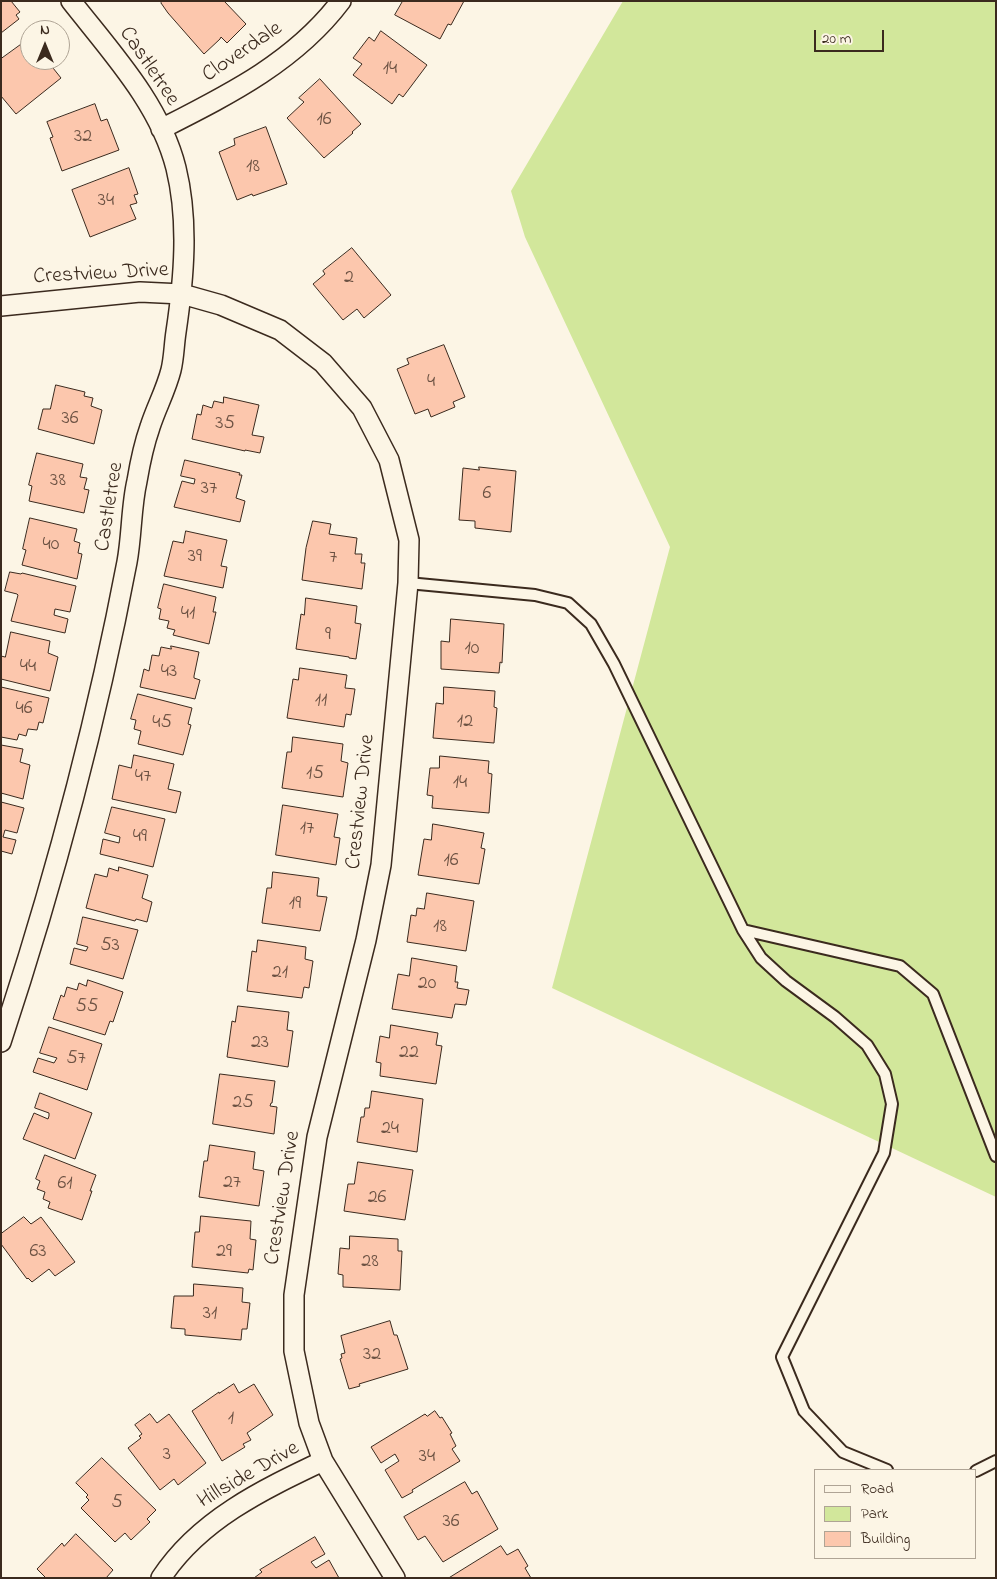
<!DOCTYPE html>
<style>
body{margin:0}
#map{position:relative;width:997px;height:1579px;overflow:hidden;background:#fcf5e5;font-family:"Indie Flower",sans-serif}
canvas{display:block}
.frame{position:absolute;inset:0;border:2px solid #3b2a1e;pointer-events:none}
.legend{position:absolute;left:814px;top:1469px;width:162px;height:90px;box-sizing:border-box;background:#fcf5e5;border:1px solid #afa495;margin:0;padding:6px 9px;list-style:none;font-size:15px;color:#3b2a1e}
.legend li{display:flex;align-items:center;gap:10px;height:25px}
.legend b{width:25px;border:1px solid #afa495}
.north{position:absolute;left:20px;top:20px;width:50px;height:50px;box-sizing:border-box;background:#fcf5e5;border:1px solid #afa495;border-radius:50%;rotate:0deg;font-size:14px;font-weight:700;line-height:20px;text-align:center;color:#3b2a1e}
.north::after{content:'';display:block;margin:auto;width:18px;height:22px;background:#3b2a1e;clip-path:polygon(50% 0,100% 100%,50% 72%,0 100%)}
.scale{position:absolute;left:814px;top:30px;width:70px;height:22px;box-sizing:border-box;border:2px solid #3b2a1e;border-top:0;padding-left:6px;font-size:15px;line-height:18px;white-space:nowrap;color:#3b2a1e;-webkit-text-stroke:4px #fcf5e5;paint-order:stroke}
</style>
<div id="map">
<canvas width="997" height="1579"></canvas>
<div class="frame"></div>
<ul class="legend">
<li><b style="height:6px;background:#fcf5e5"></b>Road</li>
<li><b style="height:14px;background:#d2e79b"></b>Park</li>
<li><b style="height:14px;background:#fcc7ad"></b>Building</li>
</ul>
<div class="north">N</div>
<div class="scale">20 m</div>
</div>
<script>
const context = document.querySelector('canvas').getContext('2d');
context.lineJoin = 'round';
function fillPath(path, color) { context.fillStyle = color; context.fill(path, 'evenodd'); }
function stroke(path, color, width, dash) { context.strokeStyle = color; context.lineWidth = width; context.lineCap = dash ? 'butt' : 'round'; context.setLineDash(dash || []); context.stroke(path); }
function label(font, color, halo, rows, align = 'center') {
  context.font = font + ' "Indie Flower",sans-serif'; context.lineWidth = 4.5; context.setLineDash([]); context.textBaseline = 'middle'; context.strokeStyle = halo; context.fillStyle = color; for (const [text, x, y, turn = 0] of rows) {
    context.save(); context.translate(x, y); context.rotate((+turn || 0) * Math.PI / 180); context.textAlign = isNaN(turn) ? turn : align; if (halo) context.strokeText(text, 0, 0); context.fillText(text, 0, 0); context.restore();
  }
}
const green = new Path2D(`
 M623,1H996V1197L552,988L670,547L525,237L511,191Z`);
const building = new Path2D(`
 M1,1H11L20,12L16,15L19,19L1,33Z
 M163,1H224L246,24L227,43L221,37L220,39L204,54L168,13L161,3Z
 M403,1H464L451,25L448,24L440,39L395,15Z
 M381,31L427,65L403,97L399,94L392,104L353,75L362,64L353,58L369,37L374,41Z
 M26,41L30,46V60H53L57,65L53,68L61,78L16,114L1,96V59Z
 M320,79L361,124L352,132L353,133L324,158L287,118L304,102L299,98Z
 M95,104L101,121L107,119L119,150L62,171L50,138L53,137L47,122Z
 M266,127L287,184L253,196L252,194L237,200L219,152L235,145L234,139Z
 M129,168L138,194L134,195L137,203L130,205L136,219L90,237L72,190Z
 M352,248L391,295L364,318L357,309L343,320L313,284L325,274L323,271Z
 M444,345L465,397L453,402L455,407L431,417L428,409L415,414L397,369L409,364L407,359Z
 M56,385L85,392L84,396L93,398L91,406L102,410L94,444L38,429L43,409H50Z
 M224,397L259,405L252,435L264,437L260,453L245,450V451L192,439L197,414L201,415L203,405L212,408L214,401L223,403Z
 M37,453L83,464L80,477L87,478L84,489L89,490L84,513L29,501L32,486L29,485Z
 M185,460L240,473L239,475H242L236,498L245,501L240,522L174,507L182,481L194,484L195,479L181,476Z
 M479,467L516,471L511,532L475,528V521L459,520L463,468L479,470Z
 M30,518L77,529L74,541L80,543L78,553L82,554L77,579L22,565L26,550L23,549Z
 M313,521L331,524L329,534L357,538L355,554H362L361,563H365L362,589L302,580L306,548Z
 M186,531L227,540L221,566L227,567L223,588L164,576L173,541L183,543Z
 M10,572L21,574L22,573L76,586L70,612L55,609L54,615L68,619L65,633L11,621L18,595L17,594L5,591Z
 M164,584L216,597L213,612H216L209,644L173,635L175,630L167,628L169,621L159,619L161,609L158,608Z
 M306,598L357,606L355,623L361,624L356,659L349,658V657L296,649L301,614L304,615Z
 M451,619L504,624L502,663L500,662L499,673L441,669V641L449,642Z
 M11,632L50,641L48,653L58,657L50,691L1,679V656L5,657Z
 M171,646L199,652L194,676V678L200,680L195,699L140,687L144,669L149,671L152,655L159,656L161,647L171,649Z
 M300,668L347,675L345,688L355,689L351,715L346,714L344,727L287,718L293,679L298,680Z
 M1,687L49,698L43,723L39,722L37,730L28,729L26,736L19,734L17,740L1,737Z
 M444,687L495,691L494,707L497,708L494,743L433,738L436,703L443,704Z
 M138,694L192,708L188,724L191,725L183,755L138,744L141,731L134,729L136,720L131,719Z
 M293,737L343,744L341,761L348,763L343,797L282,788L287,752H291Z
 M1,745L23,749L20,762L30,765L23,799L1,793Z
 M134,755L174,764L168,789L181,792L176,813L112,799L119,765L131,768Z
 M440,756L489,761L488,773L492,774L489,813L432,808L433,796L427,795L430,768H439Z
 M1,802L24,808L17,833L5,830L3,837L16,840L12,854L1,851Z
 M283,805L338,814L334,837L340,838L336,865L276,855Z
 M112,807L165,819L153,867L100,854L103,839L119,843L120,837L105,833Z
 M433,824L484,833L481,848L485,849L479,884L418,875L424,839L431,840Z
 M119,867L148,875L142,898L152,902L147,922L136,919L135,921L86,908L95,874L107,877L109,868L118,871Z
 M273,872L319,878L317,896L327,897L320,931L262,923L267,888H271Z
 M427,893L474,901L466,951L407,942L411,915L416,916L417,908L424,909Z
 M83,917L138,930L123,979L70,964L74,948L86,951L88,947L77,944Z
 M258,940L306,947L305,959L313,961L309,988L304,987L302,998L247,991L252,951L256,952Z
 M412,958L457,966L455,982H458L457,988L469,990L466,1005L455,1004L452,1018L392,1009L398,974L409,976Z
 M88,980L123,992L113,1022L110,1021L105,1035L53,1019L61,995L64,997L67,987L77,990L79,983L86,986Z
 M238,1006L289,1012L287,1030L293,1031L288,1067L227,1057L232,1021L235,1022Z
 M391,1025L438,1033L436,1045L442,1046L436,1084L380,1076L381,1063L376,1062L380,1036L389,1038Z
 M49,1027L102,1044L87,1090L33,1072L38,1058L54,1063L57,1058L40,1053Z
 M220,1074L275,1081L272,1103H271L270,1106L277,1107L274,1134L213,1124Z
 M372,1091L423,1099L417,1152L357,1142L361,1117H364L365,1108H369Z
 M40,1093L92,1113L75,1159L23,1139L34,1113L48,1119L49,1116V1113L35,1108Z
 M210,1145L255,1152L253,1169L264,1171L259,1206L199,1197L204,1161H207Z
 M45,1155L96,1175L90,1191H92L82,1220L48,1208L50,1202L43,1199L45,1192L37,1189L40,1181L36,1179Z
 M358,1162L413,1170L405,1220L344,1211L348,1184H354Z
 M201,1216L251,1221L250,1239L256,1240L253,1270L249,1269L248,1273L192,1267L195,1232H199Z
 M24,1217L31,1224L41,1217L75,1262L55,1276L49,1269L32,1282L28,1278L27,1279L1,1244V1234Z
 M350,1236L398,1239V1251H402L400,1290L343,1287V1275L338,1274L340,1248L349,1249Z
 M194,1284L243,1288L242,1302L250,1303L247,1329H242L241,1340L185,1335V1329L171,1328L174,1296H193Z
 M390,1321L394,1335H397L408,1369L359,1384L360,1386L349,1389L340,1359L342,1358L341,1354L345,1353L341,1336Z
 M234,1384L239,1393L254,1384L273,1415L247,1433L251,1440L243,1444L245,1447L222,1461L192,1411L219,1392V1393Z
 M435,1411L440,1418L442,1417L452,1433L450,1434L456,1446L452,1449L460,1461L412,1490L413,1492L402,1498L385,1470L399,1461L395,1454L381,1463L371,1447L425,1414L427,1416Z
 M150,1414L157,1423L169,1414L206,1463L178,1485L174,1479L160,1490L128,1448L141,1438L139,1436L142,1434L135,1425Z
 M102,1458L156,1510L147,1519L150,1522L131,1540L125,1533L115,1542L81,1508L89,1500L86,1497L88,1495L76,1483Z
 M465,1482L472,1494L477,1491L498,1529L443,1562L425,1536L418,1540L404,1517Z
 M76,1534L113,1570L106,1578H46L37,1569L62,1543L64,1546Z
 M315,1537L325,1554L311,1562L316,1568L329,1560L339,1578H254L262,1572L260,1570Z
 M501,1546L507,1555L518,1549L528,1566L525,1568L531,1578H449Z`);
const lane = new Path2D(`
 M408,583L535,595L568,603L591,624L614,664L743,930L761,958L786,981L835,1017L867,1045L885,1074L892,1104L884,1153L782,1357L804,1411L843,1452L887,1470
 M743,930L900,966L933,994L996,1156
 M976,1471L996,1461`);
const street = new Path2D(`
 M161,129C228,95 295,62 341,1
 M1,306L140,292L182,294L221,305L280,330L323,363L362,408L389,460L409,540L408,583L381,865L366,940L317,1137L294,1295V1351L309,1423L323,1461L395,1578
 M1,1042C53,885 96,725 127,562C132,535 131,507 137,481C140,463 144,444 150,427C156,408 166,390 171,370C174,358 174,345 176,332C184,278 189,221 176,168C160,104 111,52 71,1
 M161,1578C199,1520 262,1490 323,1461`);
const numberNames = [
 ["14",390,70],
 ["16",324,121],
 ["32",83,138],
 ["18",253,168],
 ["34",106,202],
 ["2",349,279],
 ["4",431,383],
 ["36",70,420],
 ["35",225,425],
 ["38",58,482],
 ["37",209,490],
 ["6",487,495],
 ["40",51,546],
 ["39",195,558],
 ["7",333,559],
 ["41",188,615],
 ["9",328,636],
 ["10",472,650],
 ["44",28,668],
 ["43",169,673],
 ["11",321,702],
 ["46",24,710],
 ["12",465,723],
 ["45",162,724],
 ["15",315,775],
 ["47",143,778],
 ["14",460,784],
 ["17",307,830],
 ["49",140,838],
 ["16",451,862],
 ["19",295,905],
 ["18",440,928],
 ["53",110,947],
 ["21",280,974],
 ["20",427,985],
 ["55",87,1008],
 ["23",260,1044],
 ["22",409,1054],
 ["57",76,1060],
 ["25",243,1104],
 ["24",390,1130],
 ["27",232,1184],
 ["61",65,1185],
 ["26",377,1199],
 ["63",38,1253],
 ["29",224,1253],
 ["28",370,1263],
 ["31",210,1315],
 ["32",372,1356],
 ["1",231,1420],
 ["3",167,1456],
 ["34",427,1458],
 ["5",117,1504],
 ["36",451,1523]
];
const streetNames = [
 ["Cloverdale",243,53,-34],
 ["Castletree",148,67,56],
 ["Crestview Drive",101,275,-3],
 ["Castletree",111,507,-81],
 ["Crestview Drive",362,802,-84],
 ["Crestview Drive",284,1198,-81],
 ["Hillside Drive",249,1476,-30]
];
fillPath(green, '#d2e79b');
fillPath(building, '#fcc7ad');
stroke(building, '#3b2a1e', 1);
stroke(lane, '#3b2a1e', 14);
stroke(street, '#3b2a1e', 22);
stroke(lane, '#fcf5e5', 10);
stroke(street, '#fcf5e5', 19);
label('20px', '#6b5142', null, numberNames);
label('22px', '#3b2a1e', '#fcf5e5', streetNames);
</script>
